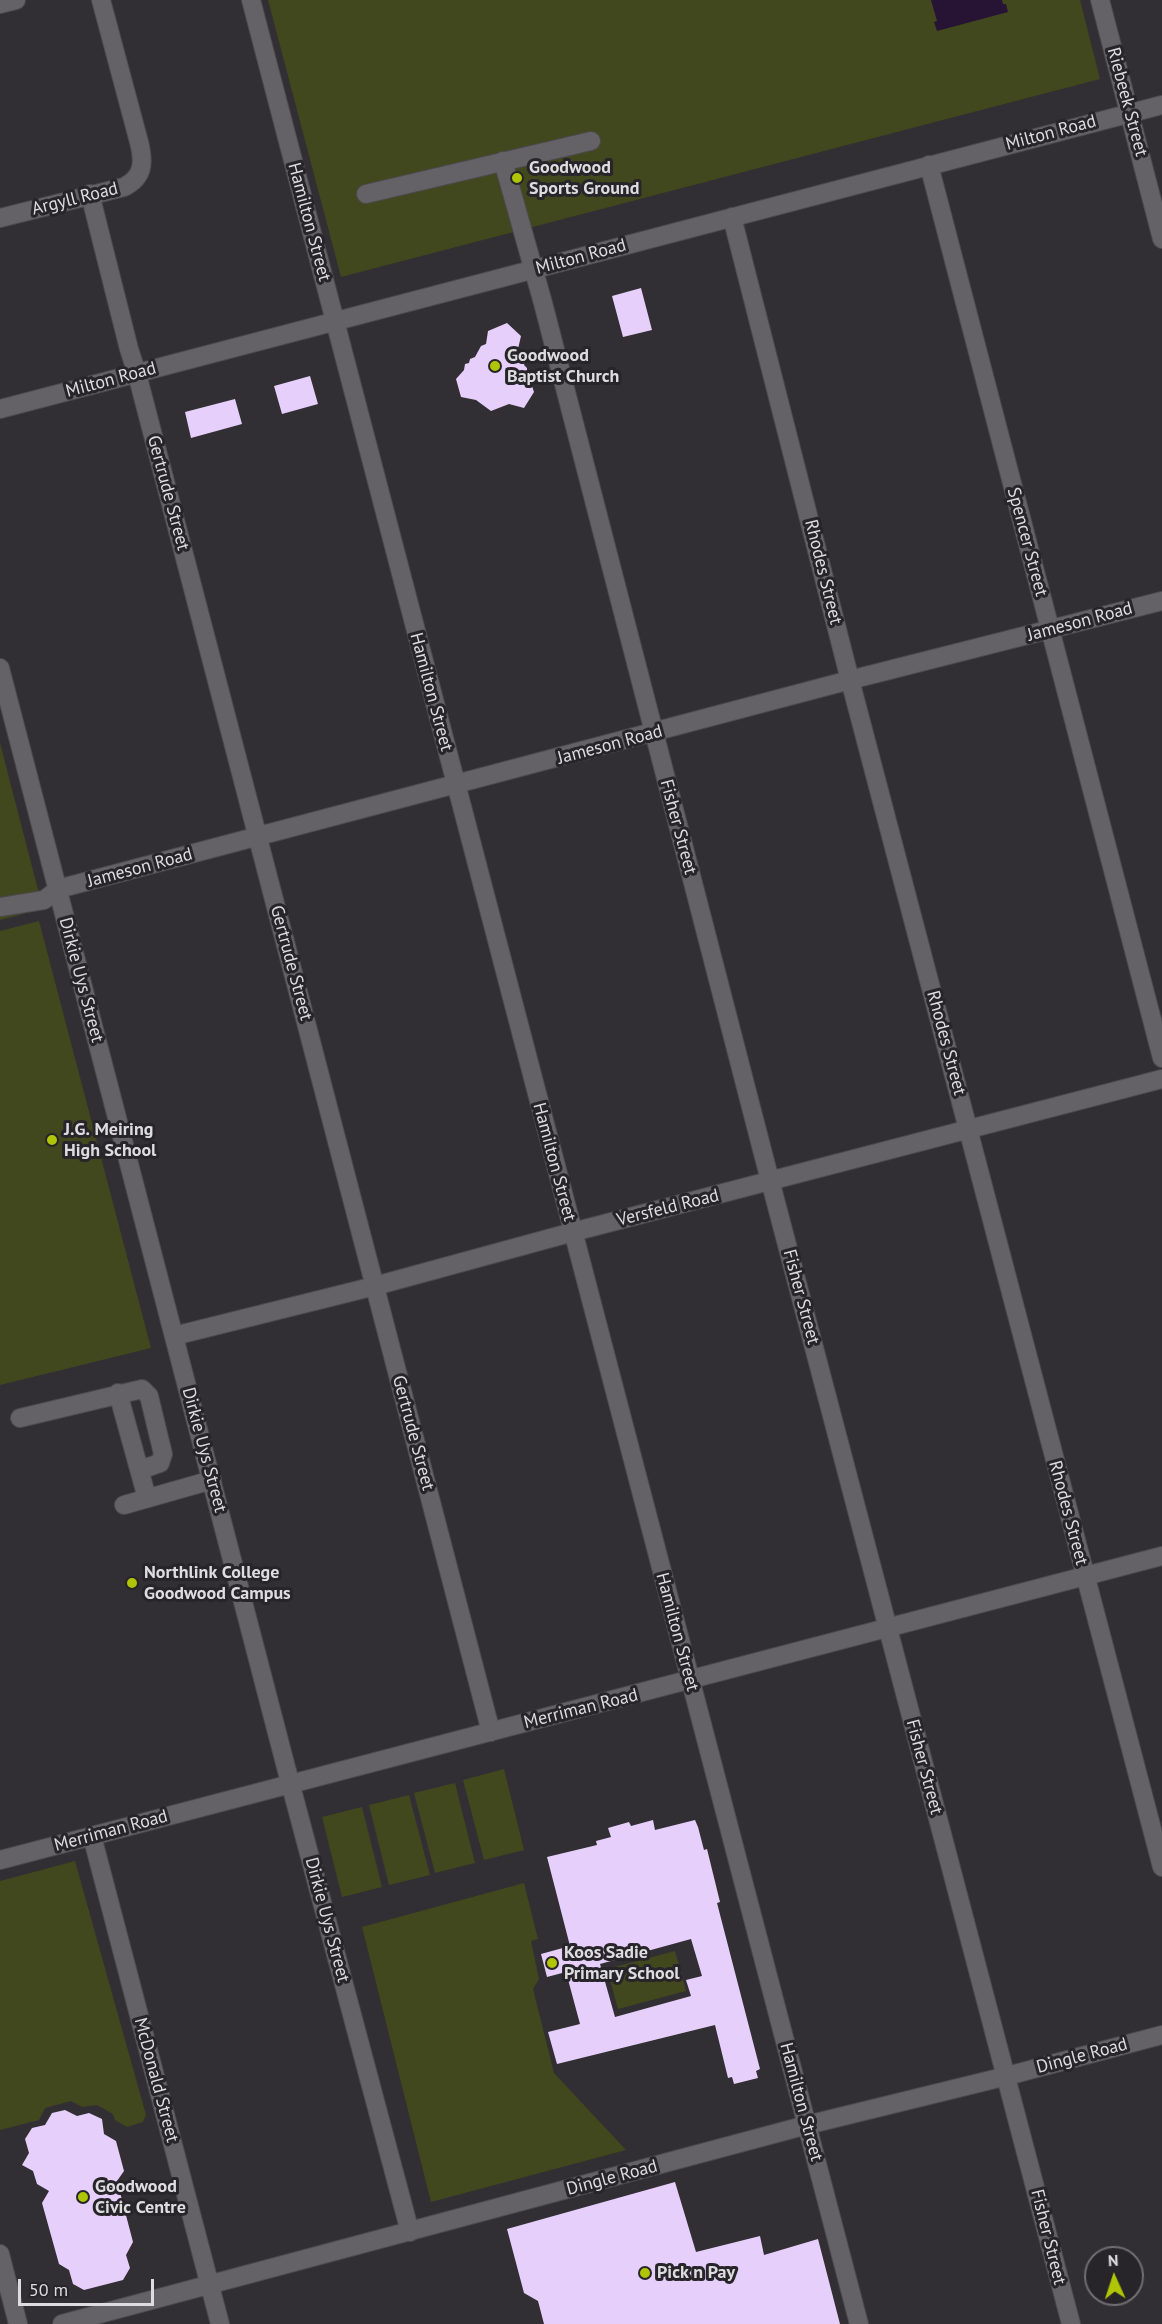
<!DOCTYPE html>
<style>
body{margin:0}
#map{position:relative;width:1162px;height:2324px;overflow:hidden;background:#312f33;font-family:"PT Sans",sans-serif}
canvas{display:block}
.north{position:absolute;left:1084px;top:2246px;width:60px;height:60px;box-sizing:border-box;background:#272529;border:2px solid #706e72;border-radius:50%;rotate:357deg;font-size:16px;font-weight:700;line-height:24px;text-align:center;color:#dddcdf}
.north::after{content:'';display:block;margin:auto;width:21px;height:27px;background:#afc505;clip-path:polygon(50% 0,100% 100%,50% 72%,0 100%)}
.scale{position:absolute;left:18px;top:2279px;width:136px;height:27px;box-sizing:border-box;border:3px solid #dddcdf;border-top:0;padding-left:8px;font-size:18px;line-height:21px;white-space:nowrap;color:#dddcdf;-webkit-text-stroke:4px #272529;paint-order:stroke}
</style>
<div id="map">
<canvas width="1162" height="2324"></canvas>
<div class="north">N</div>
<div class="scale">50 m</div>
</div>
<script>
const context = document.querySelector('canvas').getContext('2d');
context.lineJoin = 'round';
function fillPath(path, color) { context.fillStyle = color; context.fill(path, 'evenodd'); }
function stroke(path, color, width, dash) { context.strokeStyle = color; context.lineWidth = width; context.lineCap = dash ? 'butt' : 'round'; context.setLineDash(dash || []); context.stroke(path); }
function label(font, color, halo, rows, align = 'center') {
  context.font = font + ' "PT Sans",sans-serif'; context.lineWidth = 6; context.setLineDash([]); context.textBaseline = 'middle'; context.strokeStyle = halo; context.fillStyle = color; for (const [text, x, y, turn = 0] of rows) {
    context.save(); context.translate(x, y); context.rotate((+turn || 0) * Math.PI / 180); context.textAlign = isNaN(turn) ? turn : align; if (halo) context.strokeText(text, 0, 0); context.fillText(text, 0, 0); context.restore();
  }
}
const green = new Path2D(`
 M268,0H1080L1100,79L341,277Z
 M0,743L43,909L0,920Z
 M39,921L151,1348L0,1385V931Z
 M504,1769L524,1850L484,1860L463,1780Z
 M455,1783L475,1863L435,1873L414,1793Z
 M409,1795L430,1875L389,1885L369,1805Z
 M362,1807L382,1887L342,1897L322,1817Z
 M75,1861L146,2115L143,2122L127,2127L115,2120L113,2114L97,2105L82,2107L71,2101L45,2108L39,2120L0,2130V1881Z
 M524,1883L538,1939L531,1941L539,1979L533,1989L554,2073L626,2150L431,2202L362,1927Z
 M675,1951L686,1991L618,2009L607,1969Z`);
const water = new Path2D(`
 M931,0H1002L1003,4H1006L1008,12L937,31L934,22L937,21Z`);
const building = new Path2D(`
 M641,288L652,330L623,337L612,296Z
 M507,323L521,336L518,349L525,360L524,365L527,368V373L530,376V380L534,392L524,408L509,404L491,411L476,400L461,397L456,379L464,370L465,364L469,363L470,359L475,357L481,346L486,344L488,331Z
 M310,376L318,404L282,414L274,386Z
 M235,399L242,424L191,438L185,412Z
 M653,1820L655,1830L695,1820L698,1827L704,1850L707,1849L720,1902L717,1903L760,2069L756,2071L758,2078L734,2084L732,2077L728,2078L715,2025L557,2064L548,2032L580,2024L566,1972L547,1977L541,1954L570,1946L547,1857L597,1845L596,1841L611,1837L608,1828L629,1822L631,1826ZM691,1939L702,1976L686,1980L691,1996L615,2017L600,1964Z
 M65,2110L77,2116L89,2113L102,2119L104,2134L116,2141L124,2171L117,2181L133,2242L126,2255L130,2268L123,2280L84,2290L73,2284L69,2270L59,2264L42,2203L49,2191L37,2184L33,2171L22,2165L29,2153L25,2139L32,2128L45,2125L52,2113Z
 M675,2182L696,2252L760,2236L764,2255L818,2239L840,2324H544L538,2301L524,2293L507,2229Z`);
const minor = new Path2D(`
 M251,0L859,2324
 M1100,0L1162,239
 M0,4L16,0
 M503,161L543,303L766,1165L1071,2324
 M929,165L1162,1058
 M90,194L129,349L137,374L491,1732
 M366,194L591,141
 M732,217L850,680L1162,1867
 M0,218L124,187C144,177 144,162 139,142L101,0
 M0,409L1162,105
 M0,668L287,1771L410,2232
 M0,907L44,900L58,889L850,680L1162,601
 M174,1336L375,1286L573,1232L1162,1079
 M118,1393L147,1498
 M20,1418L142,1389L149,1396L163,1454L160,1463L140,1470
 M124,1505L212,1480
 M92,1836L220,2324
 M0,1860L1162,1556
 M0,2254L18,2324
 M62,2324L807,2125L1007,2076L1162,2035`);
const markers = [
 [517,178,6,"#afc505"],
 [495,366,6,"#afc505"],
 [52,1140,6,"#afc505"],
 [132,1583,6,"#afc505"],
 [552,1963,6,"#afc505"],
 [83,2197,6,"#afc505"],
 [645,2273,6,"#afc505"]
];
const streetNames = [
 ["Riebeek Street",1127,102,75],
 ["Milton Road",1051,133,-15],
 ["Argyll Road",75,199,-14],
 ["Hamilton Street",309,222,75],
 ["Milton Road",581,257,-15],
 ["Milton Road",111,380,-15],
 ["Gertrude Street",168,493,75],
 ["Spencer Street",1027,542,75],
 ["Rhodes Street",823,572,76],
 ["Jameson Road",1080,622,-15],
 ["Hamilton Street",431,692,75],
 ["Jameson Road",610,745,-15],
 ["Fisher Street",678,827,75],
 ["Jameson Road",140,868,-15],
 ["Gertrude Street",291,963,75],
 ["Dirkie Uys Street",81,980,75],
 ["Rhodes Street",946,1043,75],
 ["Hamilton Street",554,1162,75],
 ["Versfeld Road",668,1208,-14],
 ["Fisher Street",801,1297,75],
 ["Gertrude Street",413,1433,75],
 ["Dirkie Uys Street",204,1450,75],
 ["Rhodes Street",1068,1513,75],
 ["Hamilton Street",677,1632,75],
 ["Merriman Road",581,1709,-14],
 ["Fisher Street",924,1767,75],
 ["Merriman Road",111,1831,-15],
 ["Dirkie Uys Street",327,1920,75],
 ["Dingle Road",1082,2056,-15],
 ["McDonald Street",156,2080,75],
 ["Hamilton Street",801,2102,75],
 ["Dingle Road",612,2178,-15],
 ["Fisher Street",1048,2237,76]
];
const poiNames = [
 ["Goodwood",529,168],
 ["Sports Ground",529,189],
 ["Goodwood",507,356],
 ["Baptist Church",507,377],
 ["J.G. Meiring",64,1130],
 ["High School",64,1151],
 ["Northlink College",144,1573],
 ["Goodwood Campus",144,1594],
 ["Koos Sadie",564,1953],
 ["Primary School",564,1974],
 ["Goodwood",95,2187],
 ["Civic Centre",95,2208],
 ["Pick n Pay",657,2273]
];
fillPath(green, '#41481e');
fillPath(water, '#271334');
fillPath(building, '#e7cffc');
stroke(minor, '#4c4a4e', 20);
stroke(minor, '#656267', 18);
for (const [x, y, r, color] of markers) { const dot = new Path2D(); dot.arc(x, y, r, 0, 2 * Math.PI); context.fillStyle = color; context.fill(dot); stroke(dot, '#272529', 2); }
label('18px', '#dddcdf', '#272529', streetNames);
label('bold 18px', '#dddcdf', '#272529', poiNames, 'left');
</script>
